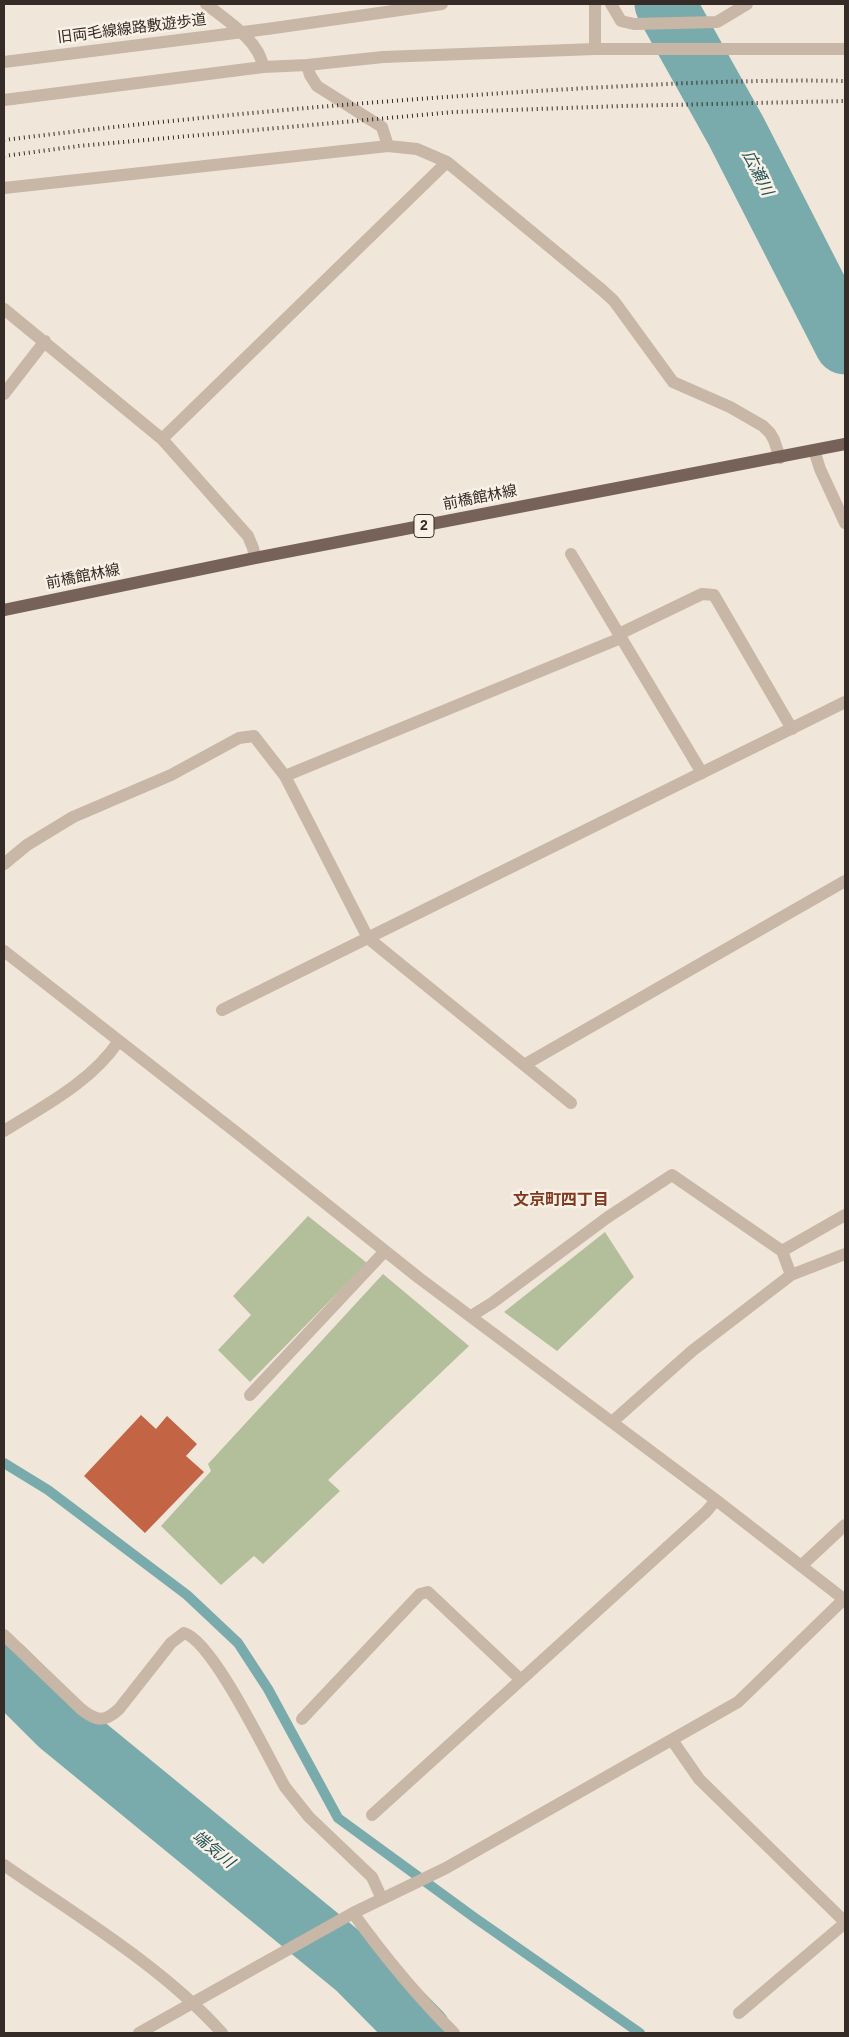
<!DOCTYPE html>
<meta charset="utf-8">
<style>
body{margin:0}
#map{position:relative;width:849px;height:2037px;overflow:hidden;background:#f1e6da;font-family:Arial,sans-serif}
canvas{display:block}
.frame{position:absolute;inset:0;border:5px solid #352b27;pointer-events:none}
</style>
<div id="map">
<canvas width="849" height="2037"></canvas>
<div class="frame"></div>
</div>
<script>
const context = document.querySelector('canvas').getContext('2d');
context.lineJoin = 'round';
function fillPath(path, color) { context.fillStyle = color; context.fill(path, 'evenodd'); }
function stroke(path, color, width, dash) { context.strokeStyle = color; context.lineWidth = width; context.lineCap = dash ? 'butt' : 'round'; context.setLineDash(dash || []); context.stroke(path); }
function label(font, color, halo, rows, align = 'center') {
  context.font = font + ' Arial,"Noto Sans JP",sans-serif'; context.lineWidth = 5; context.setLineDash([]); context.textBaseline = 'middle'; context.strokeStyle = halo; context.fillStyle = color; for (const [text, x, y, turn = 0] of rows) {
    context.save(); context.translate(x, y); context.rotate((+turn || 0) * Math.PI / 180); context.textAlign = isNaN(turn) ? turn : align; if (halo) context.strokeText(text, 0, 0); context.fillText(text, 0, 0); context.restore();
  }
}
const green = new Path2D(`
 M308,1216L367,1263L250,1382L218,1350L251,1315L233,1296Z
 M605,1232L634,1277L557,1351L504,1312Z
 M383,1274L469,1346L328,1480L340,1491L263,1564L254,1556L221,1585L161,1526L211,1471L208,1464Z`);
const stream = new Path2D(`
 M4,1463L48,1490L187,1595L238,1643L268,1689L338,1818L475,1918L640,2033`);
const river = new Path2D(`
 M665,4L736,131L845,344
 M4,1669L60,1725L358,1969L421,2033`);
const building = new Path2D(`
 M141,1415L156,1429L167,1416L197,1444L186,1456L204,1472L145,1533L84,1476Z`);
const minor = new Path2D(`
 M206,4C226,20 260,41 263,67
 M595,4V49
 M611,4L621,21L634,24L717,22L747,4
 M4,62L267,29L442,4
 M307,65L310,75L317,86L382,127L388,146
 M4,100L263,67L307,65L383,57L595,49H845
 M4,188L388,146L417,149L447,162L602,290L614,301L673,382L730,407L763,426L770,433L774,440L780,458
 M4,309L162,439L248,536L253,548L255,558
 M4,394L45,341
 M162,439L447,162
 M814,450L820,469L845,523
 M571,554L702,773
 M619,634L702,594L714,595L792,729
 M285,776L621,638
 M4,864L27,845L73,817L171,775L239,738L254,736L285,776L368,938L571,1103
 M4,951L246,1140L419,1278L716,1500L845,1600
 M222,1010L845,702
 M524,1065L845,881
 M4,1131C44,1106 91,1082 118,1042
 M791,1275L782,1251L845,1215
 M471,1316L492,1303L608,1217L672,1175L782,1251
 M250,1395L385,1251
 M612,1422L692,1351L791,1275L845,1254
 M801,1566L845,1525
 M4,1635L81,1709C96,1721 104,1723 119,1709L171,1643L184,1633C213,1641 268,1757 285,1787L309,1817L372,1877L382,1899
 M302,1719L420,1594L428,1592L520,1679
 M672,1740L699,1779L845,1922
 M372,1815L706,1512L716,1500
 M4,1865C77,1916 163,1967 222,2033
 M353,1913C384,1956 417,1996 454,2033
 M739,2013L845,1923
 M139,2033L353,1913L446,1868L738,1702L844,1599`);
const major = new Path2D(`
 M4,610L255,558L845,444`);
const rail = new Path2D(`
 M4,140C180,118 358,102 536,91C639,85 742,79 845,81
 M4,156L79,146L454,112L622,106L845,101`);
const shields = [
 [424,526,20]
];
const shieldNames = [
 ["2",424,526]
];
const streetNames = [
 ["旧両毛線線路敷遊歩道",132,29,-7],
 ["前橋館林線",480,498,-11],
 ["前橋館林線",83,577,-11]
];
const waterNames = [
 ["広瀬川",757,173,63],
 ["端気川",213,1850,39]
];
const neighbourhoodNames = [
 ["文京町四丁目",561,1201]
];
fillPath(green, '#b3bf9a');
stroke(stream, '#79abad', 10);
stroke(river, '#79abad', 61);
fillPath(building, '#c36445');
stroke(minor, '#c8b6a6', 12);
stroke(major, '#766258', 12);
stroke(rail, '#352b27', 4, [1, 4]);
for (const [x, y, w] of shields) { const box = new Path2D(); box.roundRect(x - w / 2, y - 11.5, w, 23, 4); context.fillStyle = '#f9f0e6'; context.fill(box); stroke(box, '#352b27', 1); }
label('bold 14px', '#352b27', null, shieldNames);
label('15px', '#352b27', '#f9f0e6', streetNames);
label('italic 16px', '#1d5155', '#f9f0e6', waterNames);
label('bold 16px', '#823921', '#f9f0e6', neighbourhoodNames);
</script>
